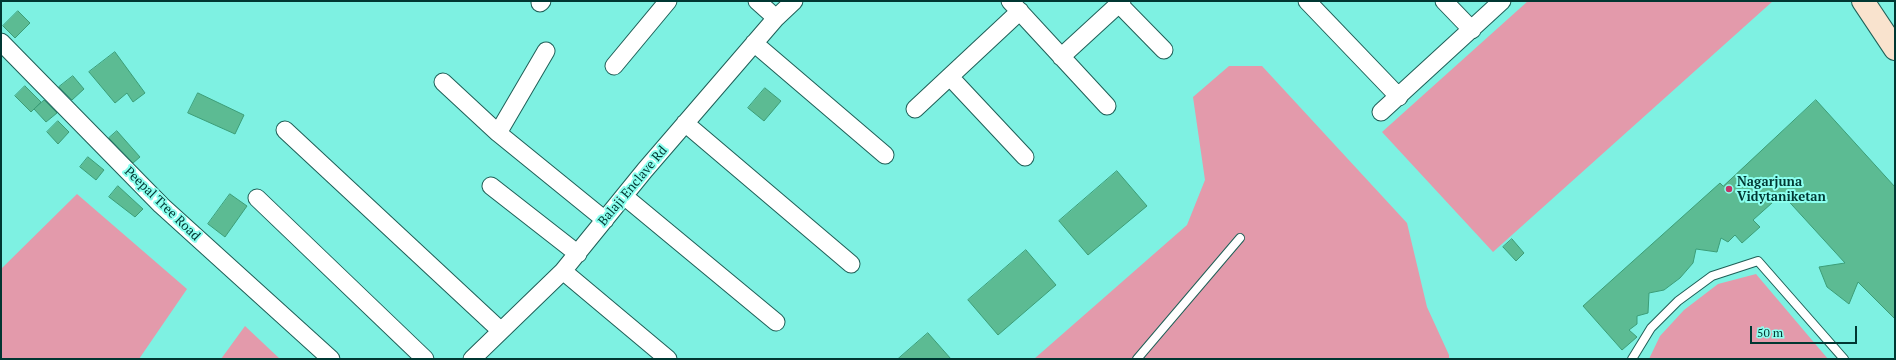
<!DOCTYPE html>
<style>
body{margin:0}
#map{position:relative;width:1896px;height:360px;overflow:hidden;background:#7ef1e2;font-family:"PT Serif",serif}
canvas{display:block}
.frame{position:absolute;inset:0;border:2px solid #003732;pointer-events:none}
.scale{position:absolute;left:1750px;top:326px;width:107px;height:18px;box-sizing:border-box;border:2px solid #003732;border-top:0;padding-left:5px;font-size:12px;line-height:14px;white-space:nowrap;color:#003732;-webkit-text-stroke:3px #8cffef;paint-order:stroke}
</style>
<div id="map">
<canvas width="1896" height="360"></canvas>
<div class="frame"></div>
<div class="scale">50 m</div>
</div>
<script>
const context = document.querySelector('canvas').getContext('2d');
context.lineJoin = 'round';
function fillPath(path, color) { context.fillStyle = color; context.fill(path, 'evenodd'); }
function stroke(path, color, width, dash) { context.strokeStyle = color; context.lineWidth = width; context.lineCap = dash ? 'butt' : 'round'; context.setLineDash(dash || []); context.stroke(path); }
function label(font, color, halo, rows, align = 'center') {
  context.font = font + ' "PT Serif",serif'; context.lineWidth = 4; context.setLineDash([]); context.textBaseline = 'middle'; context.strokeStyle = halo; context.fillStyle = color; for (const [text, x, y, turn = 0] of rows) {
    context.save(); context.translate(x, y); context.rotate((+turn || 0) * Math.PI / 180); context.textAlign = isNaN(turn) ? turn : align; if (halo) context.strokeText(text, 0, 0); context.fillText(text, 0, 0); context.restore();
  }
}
const green = new Path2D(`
 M1528,1H1773L1493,252L1382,132Z
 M1229,66H1262L1407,223L1427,307L1449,355V359H1034L1187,225L1205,180L1193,97Z
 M77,194L187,289L139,359H1V269Z
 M1756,274L1828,359H1649L1660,336L1684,310L1718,284Z
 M245,326L280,359H221Z`);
const building = new Path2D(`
 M18,11L30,23L15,38L3,26Z
 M115,52L145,93L133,102L127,93L115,103L89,72Z
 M73,76L84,89L72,100L59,87Z
 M25,86L41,102L34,109L44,100L57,113L46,122L34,109L31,112L15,96Z
 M765,88L781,101L764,121L748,108Z
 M198,93L244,115L235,134L188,113Z
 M1816,100L1895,187V319L1858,282L1849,304L1827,287L1819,267L1845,263L1782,194L1753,220L1760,227L1742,243L1735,235L1728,242L1721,238L1717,252L1696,249L1693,263L1680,278L1664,290L1649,293L1648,313L1637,316V324L1629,330L1637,337L1622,350L1583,306L1720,183L1723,186Z
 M58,121L69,132L58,144L47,132Z
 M117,131L140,157L133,163L109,138Z
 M88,157L104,170L96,180L80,167Z
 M1117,171L1147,206L1088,255L1059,221Z
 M118,186L143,209L135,217L109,197Z
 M230,194L247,206L225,237L208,224Z
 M1512,239L1524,253L1516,261L1503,247Z
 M1026,250L1056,285L998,335L968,300Z
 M928,333L951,359H898Z`);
const lane = new Path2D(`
 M1137,359L1240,238
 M1632,359L1651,328L1678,301L1712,276L1758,261L1844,359`);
const street = new Path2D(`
 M1010,1L1107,106
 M1307,1L1399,97
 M1444,1L1472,30
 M540,3L542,1
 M1119,4L1164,50
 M776,18L794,1
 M1,42L161,205L331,359
 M754,43L885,155
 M546,51L498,133L605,220
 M1061,57L1122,1
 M614,66L668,1
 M950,77L1025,157
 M443,82L498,133
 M915,109L1020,11
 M1381,112L1502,1
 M685,123L851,264
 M285,130L501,331
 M491,186L578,254
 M624,196L776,322
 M257,198L425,359
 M472,359L563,271
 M668,359L563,271L645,170L776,18L757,1`);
const secondary = new Path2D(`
 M1863,1L1895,49`);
const markers = [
 [1729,189,4,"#c23567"]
];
const poiNames = [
 ["Nagarjuna",1737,182],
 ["Vidytaniketan",1737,197]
];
const streetNames = [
 ["Balaji Enclave Rd",633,186,-50],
 ["Peepal Tree Road",162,204,44]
];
fillPath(green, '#e39aab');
fillPath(building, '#5cbb93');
stroke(building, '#3c9d77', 1);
stroke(lane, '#1f5f57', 10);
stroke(street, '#1f5f57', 19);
stroke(secondary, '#1f5f57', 24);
stroke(lane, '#fff', 8);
stroke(street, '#fff', 17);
stroke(secondary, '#f9e3ce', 22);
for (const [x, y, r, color] of markers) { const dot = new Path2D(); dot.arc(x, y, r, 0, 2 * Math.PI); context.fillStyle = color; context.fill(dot); stroke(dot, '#8cffef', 1.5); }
label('bold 13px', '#003732', '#8cffef', poiNames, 'left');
label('13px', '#003732', '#8cffef', streetNames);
</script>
